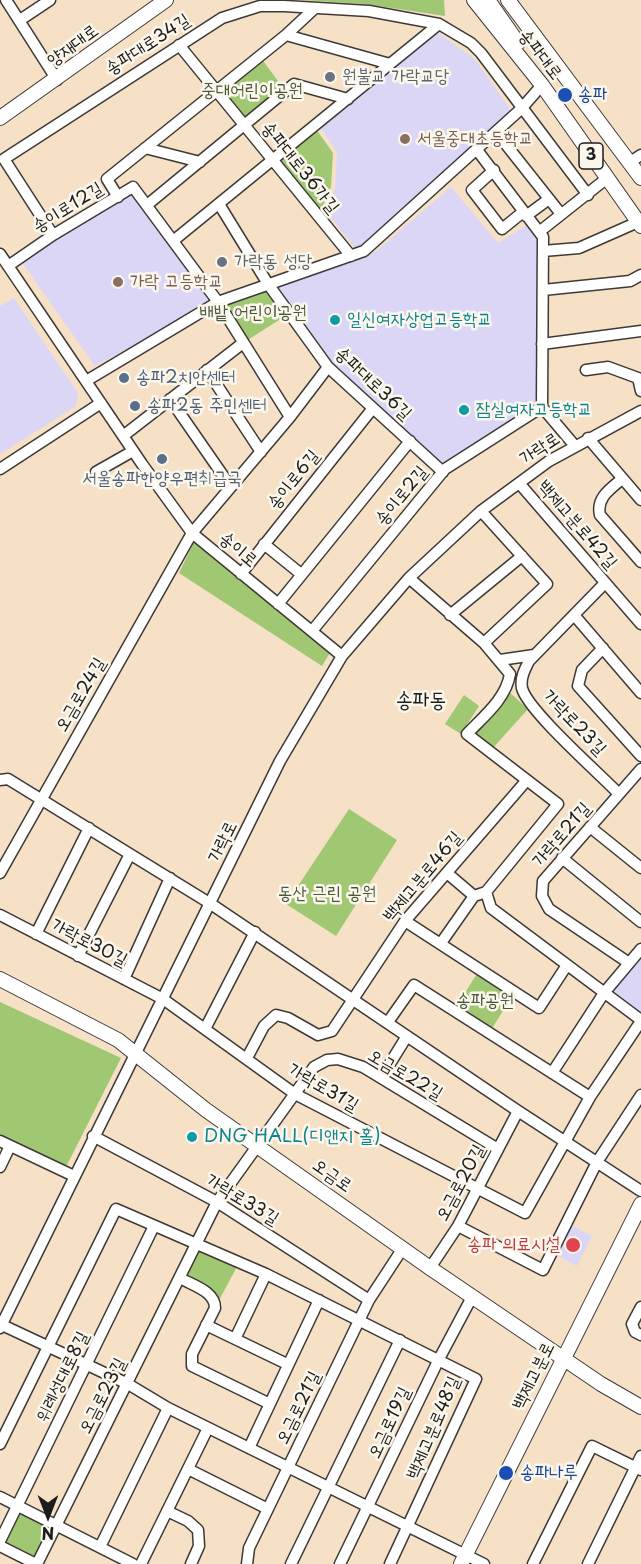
<!DOCTYPE html>
<meta charset="utf-8">
<style>
body{margin:0}
#map{position:relative;width:641px;height:1564px;overflow:hidden;background:#f6e0c6;font-family:"Playpen Sans",sans-serif}
canvas{display:block}
.north{position:absolute;left:18px;top:1486px;width:60px;height:60px;-webkit-text-stroke:4px #fbf7ec;paint-order:stroke;rotate:180deg;font-size:16px;font-weight:700;line-height:24px;text-align:center;color:#1c1c1c}
.north::after{content:'';display:block;margin:auto;width:21px;height:27px;background:#1c1c1c;clip-path:polygon(50% 0,100% 100%,50% 72%,0 100%)}
</style>
<div id="map">
<canvas width="641" height="1564"></canvas>
<div class="north">N</div>
</div>
<script>
const context = document.querySelector('canvas').getContext('2d');
context.lineJoin = 'round';
function fillPath(path, color) { context.fillStyle = color; context.fill(path, 'evenodd'); }
function stroke(path, color, width, dash) { context.strokeStyle = color; context.lineWidth = width; context.lineCap = dash ? 'butt' : 'round'; context.setLineDash(dash || []); context.stroke(path); }
function label(font, color, halo, rows, align = 'center') {
  context.font = font + ' "Playpen Sans","Poor Story",sans-serif'; context.lineWidth = 5; context.setLineDash([]); context.textBaseline = 'middle'; context.strokeStyle = halo; context.fillStyle = color; for (const [text, x, y, turn = 0] of rows) {
    context.save(); context.translate(x, y); context.rotate((+turn || 0) * Math.PI / 180); context.textAlign = isNaN(turn) ? turn : align; if (halo) context.strokeText(text, 0, 0); context.fillText(text, 0, 0); context.restore();
  }
}
const built = new Path2D(`
 M438,33L475,59L512,112L369,241L355,248L327,213L335,188L337,152L319,126Z
 M451,187L498,243L530,223L540,235V406L443,468L329,366L272,285L375,252Z
 M134,193L215,302L95,366L21,261Z
 M14,298L78,393L76,406L0,454V306Z
 M641,954V1016L608,992Z
 M569,1224L592,1236L577,1266L554,1254Z`);
const green = new Path2D(`
 M301,0H444L445,16L365,4Z
 M261,58L284,89L244,122L220,92Z
 M316,129L333,153L331,187L320,212L278,162Z
 M268,288L287,315L246,341L221,303Z
 M195,540L331,651L322,666L179,573Z
 M508,691L528,709L492,749L472,733Z
 M464,695L479,706L461,734L445,724Z
 M349,809L397,840L336,936L286,904Z
 M480,969L515,992L489,1033L454,1010Z
 M0,1002L121,1058L65,1169L0,1138Z
 M199,1243L239,1263L217,1304L182,1277Z
 M16,1511L51,1528L37,1561L0,1545Z`);
const minor = new Path2D(`
 M6,0L57,80
 M20,20L50,0
 M286,35L390,64
 M179,45L351,256
 M496,132L561,214
 M145,148L200,162
 M477,150L543,237L542,407
 M629,163L641,155
 M494,170L472,190L502,229L523,212
 M118,197L107,179L286,35L315,8
 M219,204L268,284L328,367L443,472
 M147,205L294,84L348,99
 M526,216L549,199
 M539,232L606,179
 M53,235L4,159L222,18L260,6H284L369,11L439,24L471,43L481,53L588,195
 M173,241L439,24
 M543,251L579,248L638,222
 M0,254L142,464L192,533L342,656
 M8,266L53,235L133,187L218,302L290,417
 M543,290L630,281L641,275
 M542,344L641,331
 M207,370L261,452
 M586,370L608,367L638,378L641,391
 M86,381L218,302L364,251L521,109L542,85
 M170,399L231,487
 M542,407L575,446
 M123,436L243,343
 M588,438L641,500
 M0,469L101,403
 M96,472L133,451
 M622,479C610,489 596,498 600,515L641,562
 M519,483L641,624
 M481,511L547,584L484,643
 M264,544L301,574
 M241,574L373,408
 M409,578L484,643L510,674C506,699 483,717 467,734L558,804L486,892L474,896L441,943
 M605,583L529,661C525,669 520,678 522,688C527,710 600,774 619,794
 M278,604L410,441
 M450,615L522,556
 M574,615L641,693
 M312,631L445,469L542,407
 M603,648L582,670L578,686L641,756
 M500,660L534,655
 M0,780L8,779L211,904L518,1111L641,1191
 M590,827L641,868
 M562,858L641,922
 M0,873L192,533L290,417L328,367
 M447,873L474,896
 M486,892L491,908L641,1020
 M0,915L163,999L295,1094L525,1213L590,1097L641,1021
 M405,921L539,1008L567,965
 M36,934L89,828
 M78,956L130,854
 M629,963L549,909L542,896L543,881L641,769
 M124,979L170,878
 M388,1022L414,985L590,1097
 M205,1029L255,932
 M247,1058L264,1026L276,1015L288,1018L318,1035L332,1031L405,921L527,780
 M552,1073L604,993L641,949
 M381,1078L407,1036
 M93,1136L217,1202L369,1300
 M0,1141L74,1176
 M0,1167L10,1146
 M458,1226L543,1270L597,1162L641,1095
 M430,1268L458,1226L518,1111
 M180,1278C192,1285 215,1291 215,1308L192,1354V1366L268,1403
 M641,1307L632,1324L635,1332L641,1335
 M0,1324L128,1384L168,1408L484,1564
 M206,1325L287,1364
 M0,1328L280,761L342,656L409,578L481,511L549,461L641,411
 M235,1339L266,1274
 M0,1444L116,1209L266,1274L476,1379L390,1564
 M249,1448L319,1300
 M188,1469L268,1509
 M0,1497L133,1564
 M167,1511L188,1521L198,1530L199,1546L191,1564
 M0,1541L154,1226
 M0,1546L36,1564
 M100,1547L168,1408
 M37,1564L217,1202L314,1067L327,1060L338,1059L363,1067L498,1149
 M141,1564L208,1428
 M247,1564L249,1548L369,1300L403,1248
 M291,1564L400,1340
 M340,1564L439,1359L472,1297
 M533,1564L592,1446L641,1470
 M588,1564L641,1456`);
const major = new Path2D(`
 M474,0L542,85L641,226
 M488,0L518,43
 M508,0L641,178
 M0,118L166,0
 M0,979L118,1040L206,1110L430,1268L601,1384L641,1407
 M461,1564L641,1204`);
const markers = [
 [330,77,6,"#6b7280"],
 [565,95,8,"#1a4fb4"],
 [405,139,6,"#8d6e63"],
 [222,262,6,"#6b7280"],
 [118,282,6,"#8d6e63"],
 [335,320,6,"#0f9aa8"],
 [124,378,6,"#5c6f8a"],
 [135,406,6,"#5c6f8a"],
 [464,410,6,"#0f9aa8"],
 [162,459,6,"#5c6f8a"],
 [192,1137,6,"#0f9aa8"],
 [573,1245,8,"#e0444e"],
 [506,1473,8,"#1a4fb4"]
];
const shields = [
 [591,156,24]
];
const shieldNames = [
 ["3",591,156]
];
const streetNames = [
 ["송파대로34길",148,45,-33],
 ["양재대로",73,46,-36],
 ["송파대로",540,55,52],
 ["송파대로36가길",300,168,51],
 ["송이로12길",68,208,-32],
 ["송파대로36길",373,384,43],
 ["가락로",540,449,-33],
 ["송이로6길",294,480,-51],
 ["송이로2길",402,496,-51],
 ["백제고분로42길",577,525,49],
 ["송이로",238,550,40],
 ["오금로24길",81,695,-60],
 ["가락로23길",574,723,46],
 ["가락로21길",562,835,-49],
 ["가락로",223,842,-64],
 ["백제고분로46길",423,877,-50],
 ["가락로30길",89,943,27],
 ["오금로22길",405,1075,30],
 ["가락로31길",323,1088,30],
 ["오금로",332,1176,35],
 ["오금로20길",461,1183,-62],
 ["가락로33길",242,1200,31],
 ["백제고분로",534,1376,-64],
 ["위례성대로8길",63,1377,-64],
 ["오금로23길",103,1396,-63],
 ["오금로21길",299,1408,-64],
 ["오금로19길",390,1423,-65],
 ["백제고분로48길",434,1428,-67]
];
const worshipNames = [
 ["원불교 가락교당",342,77],
 ["가락동 성당",234,262]
];
const parkNames = [
 ["중대어린이공원",252,91],
 ["배밭 어린이공원",253,313],
 ["동산 근린 공원",327,894],
 ["송파공원",485,1001]
];
const transitNames = [
 ["송파",578,95],
 ["송파나루",520,1473]
];
const educationNames = [
 ["서울중대초등학교",417,139],
 ["가락 고등학교",130,282]
];
const cultureNames = [
 ["일신여자상업고등학교",347,320],
 ["잠실여자고등학교",476,410],
 ["DNG HALL(디앤지 홀)",204,1137]
];
const serviceNames = [
 ["송파2치안센터",136,378],
 ["송파2동 주민센터",147,406],
 ["서울송파한양우편취급국",162,479,"center"]
];
const healthNames = [
 ["송파 의료시설",560,1245]
];
const quarterNames = [
 ["송파동",421,701]
];
fillPath(built, '#dcd6f6');
fillPath(green, '#a0c772');
stroke(minor, '#3d3936', 13);
stroke(major, '#3d3936', 16);
stroke(minor, '#fff', 10);
stroke(major, '#fff', 14);
for (const [x, y, r, color] of markers) { const dot = new Path2D(); dot.arc(x, y, r, 0, 2 * Math.PI); context.fillStyle = color; context.fill(dot); stroke(dot, '#fbf7ec', 2); }
for (const [x, y, w] of shields) { const box = new Path2D(); box.roundRect(x - w / 2, y - 13, w, 26, 4.5); context.fillStyle = '#fbf7ec'; context.fill(box); stroke(box, '#1c1c1c', 1.5); }
label('bold 16px', '#1c1c1c', null, shieldNames);
label('18px', '#1c1c1c', '#fbf7ec', streetNames);
label('18px', '#5b616d', '#fbf7ec', worshipNames, 'left');
label('18px', '#4a583a', '#fbf7ec', parkNames);
label('18px', '#164399', '#fbf7ec', transitNames, 'left');
label('18px', '#785e54', '#fbf7ec', educationNames, 'left');
label('18px', '#0d838f', '#fbf7ec', cultureNames, 'left');
label('18px', '#4e5e75', '#fbf7ec', serviceNames, 'left');
label('18px', '#be3a42', '#fbf7ec', healthNames, 'right');
label('21px', '#1c1c1c', '#fbf7ec', quarterNames);
</script>
